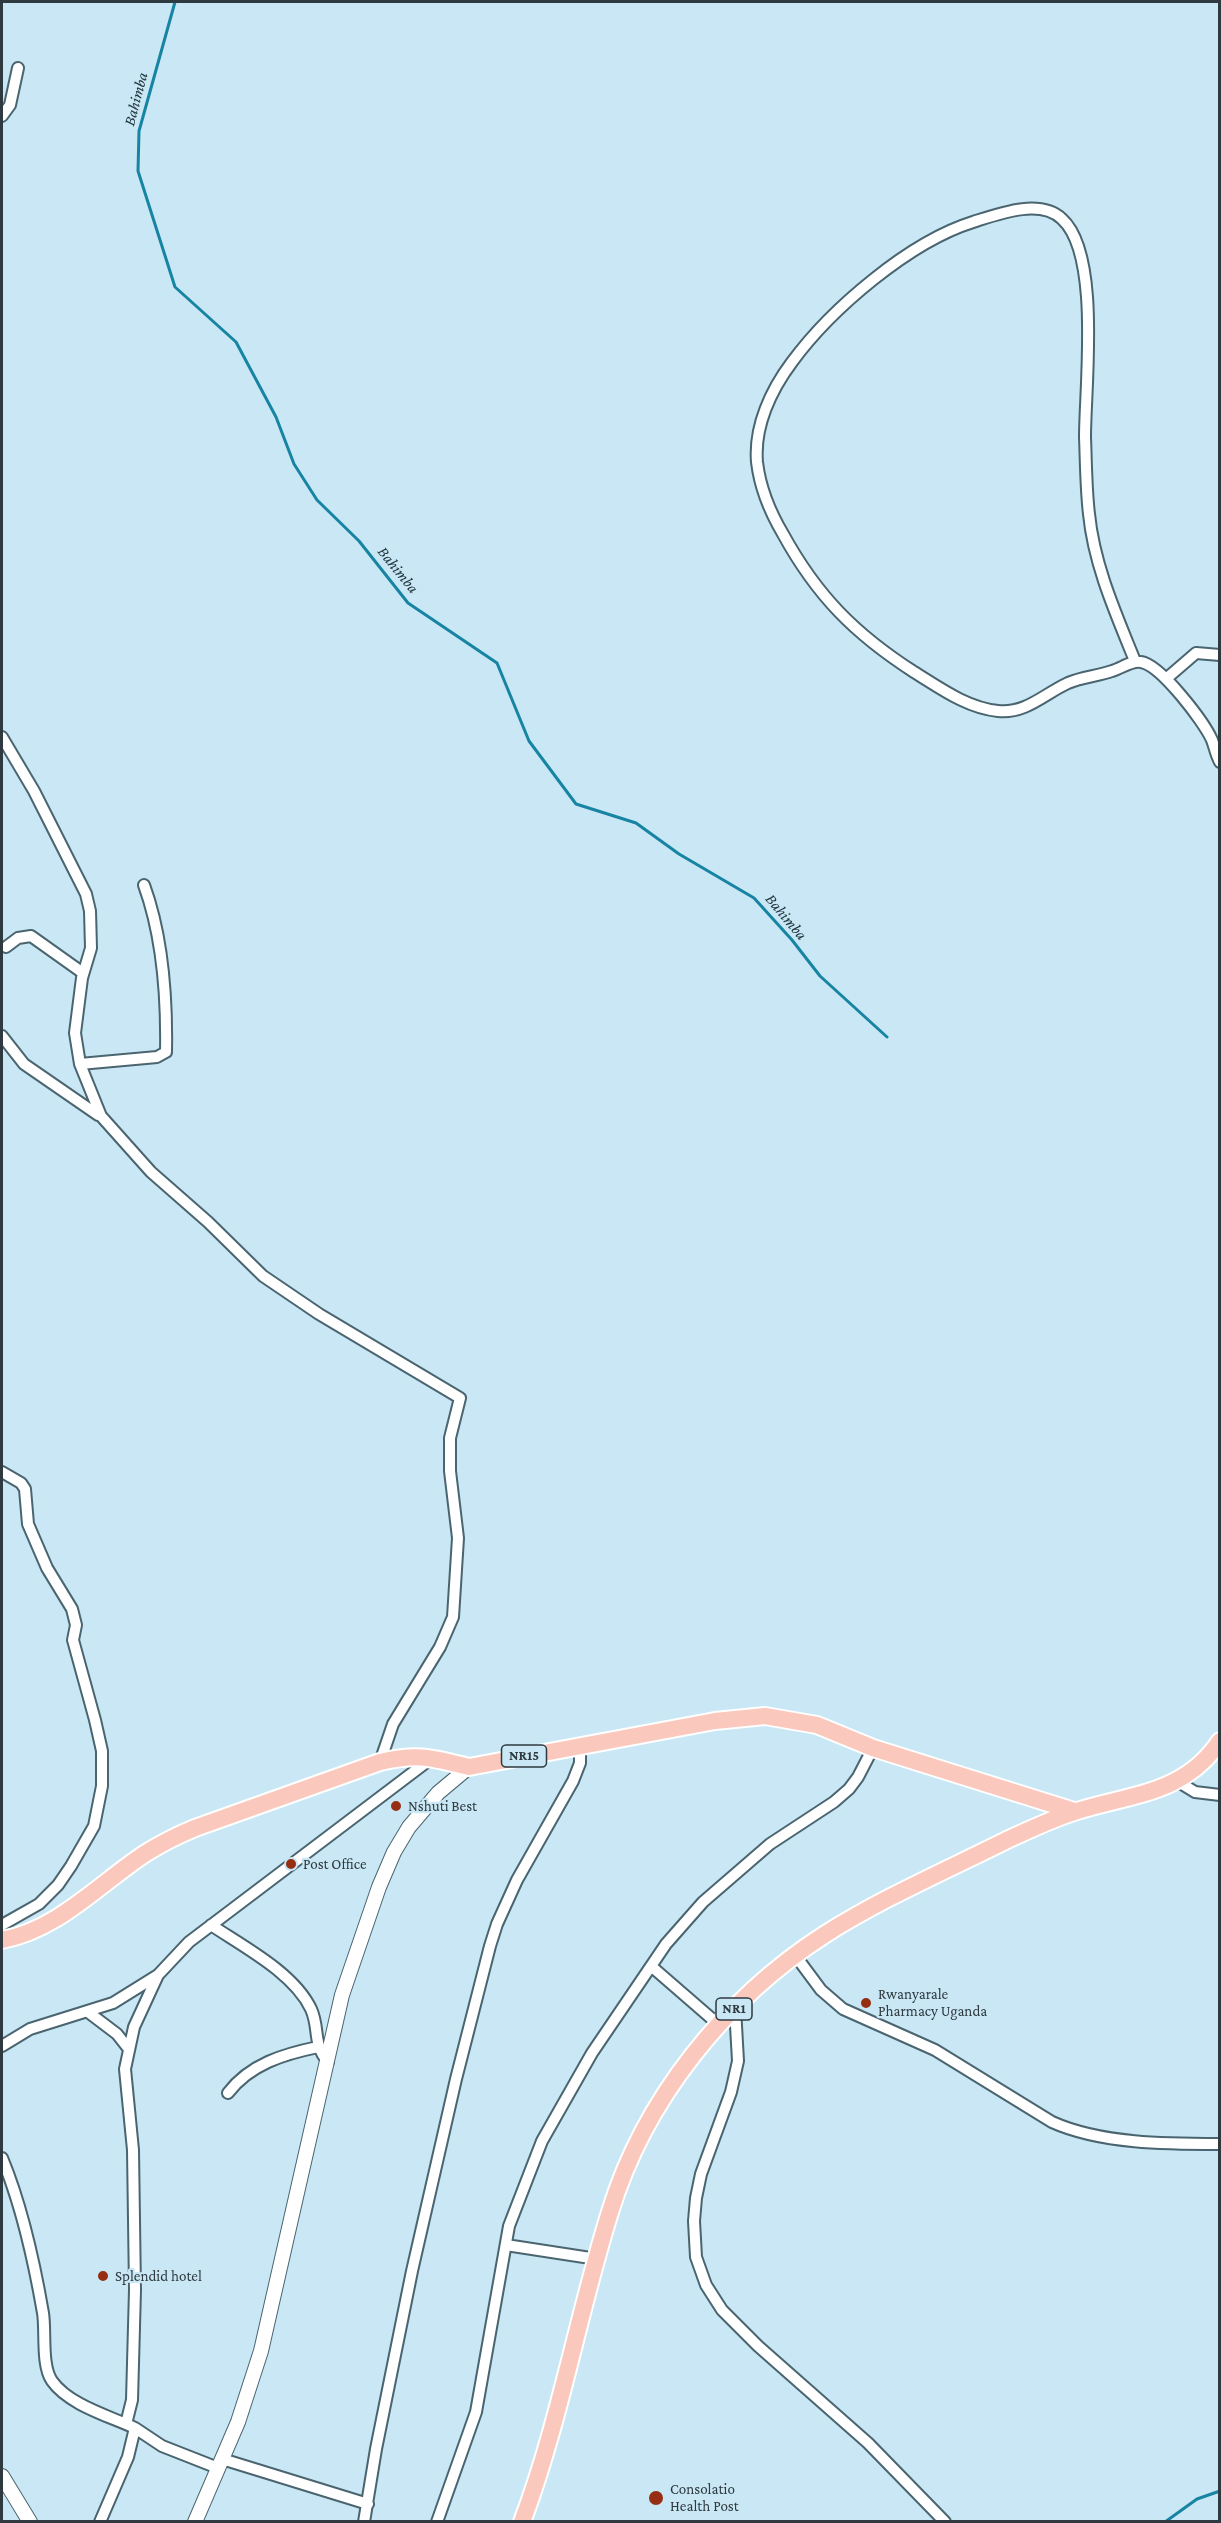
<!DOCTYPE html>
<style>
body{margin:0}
#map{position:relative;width:1221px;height:2523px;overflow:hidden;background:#c9e7f4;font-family:"Crimson Pro",serif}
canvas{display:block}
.frame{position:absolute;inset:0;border:3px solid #2e3a3f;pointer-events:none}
</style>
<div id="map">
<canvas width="1221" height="2523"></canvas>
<div class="frame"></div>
</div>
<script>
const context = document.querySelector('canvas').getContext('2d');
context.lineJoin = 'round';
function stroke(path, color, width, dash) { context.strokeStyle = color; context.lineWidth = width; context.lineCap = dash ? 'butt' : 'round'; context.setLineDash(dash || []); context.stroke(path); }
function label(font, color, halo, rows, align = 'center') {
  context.font = font + ' "Crimson Pro",serif'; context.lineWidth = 4.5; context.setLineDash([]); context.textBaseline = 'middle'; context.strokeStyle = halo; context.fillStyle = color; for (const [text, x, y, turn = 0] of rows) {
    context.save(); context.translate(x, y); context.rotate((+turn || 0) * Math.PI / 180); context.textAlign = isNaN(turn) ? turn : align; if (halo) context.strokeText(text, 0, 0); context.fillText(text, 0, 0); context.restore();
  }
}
const stream = new Path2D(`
 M175,2L139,131L138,171L175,287L236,342L276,417L294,464L317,500L359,541L408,603L497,663L529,741L576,804L636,823L679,854L754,898L792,940L820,976L887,1037
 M1165,2522L1197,2499L1220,2491`);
const minor = new Path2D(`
 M2,116L10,105L18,68
 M1135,661C1116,614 1094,565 1089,514C1086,489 1086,462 1085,437C1085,386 1101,254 1062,219C1040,198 998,214 973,222C909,242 831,309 792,362C771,390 754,426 757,462C760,488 770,512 783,534C817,596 855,634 914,672C940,688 967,708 998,711C1026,714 1044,694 1068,683C1082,677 1098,676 1112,671C1122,668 1132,660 1141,662C1161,665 1204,722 1212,740C1215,748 1216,755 1220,762
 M1167,678L1196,653L1220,655
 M2,737L34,791L86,894L90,911L91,948L82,978L75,1033L80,1064L101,1116L151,1172L208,1222L263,1276L319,1314L460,1398L450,1438V1471L458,1538L453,1617L440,1647L393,1724L380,1762
 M6,947L18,938L31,936L83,973
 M2,1036L24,1064L98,1115
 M80,1064L157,1057L166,1052C167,997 163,937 144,885
 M2,1472L21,1483L25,1489L28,1524L47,1568L72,1609L76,1625L73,1640L95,1720L102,1751V1786L94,1826L71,1866L58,1885L39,1904L2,1925
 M1177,1781L1195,1792L1220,1795
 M211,1925C244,1947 294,1973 311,2009C320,2029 312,2043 328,2062
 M795,1955L821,1990L843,2009L935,2050L1052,2122C1101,2144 1167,2144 1220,2144
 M651,1966L719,2025
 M735,2008L738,2061L731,2092L701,2174L696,2198L694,2221L696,2257L706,2285L722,2310L758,2346L868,2443L945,2522
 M88,2012L117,2034L128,2048
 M2,2046L30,2029L113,2003L158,1975
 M228,2093C250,2064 284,2054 318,2047
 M2,2158C22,2206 34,2261 43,2313C46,2331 41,2365 52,2381C69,2405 109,2416 135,2428L128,2457L100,2522
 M506,2245L597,2259
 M126,2424L132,2400L135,2290L133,2150L125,2069L134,2027L158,1975L189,1942L432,1758
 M135,2428L162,2446L218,2468
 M222,2459L368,2504
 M364,2522L376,2449L412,2271L456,2079L490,1946L497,1924L517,1880L573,1781L580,1763V1746
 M437,2522L476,2412L509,2226L542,2141L592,2053L666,1944L703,1902L770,1844L834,1802L849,1789L858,1777L873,1748`);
const tertiary = new Path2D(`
 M2,2476L30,2522
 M195,2522L238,2422L261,2351L342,1995L379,1887L394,1852L409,1827L438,1793L469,1767`);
const trunk = new Path2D(`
 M2,1940C58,1930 100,1883 146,1853C162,1843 178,1835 195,1828L380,1762C419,1753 432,1758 469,1767L715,1721L765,1716L817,1725L873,1748L1074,1811
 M522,2522C560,2421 578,2314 610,2212C644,2100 725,1999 824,1935C882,1898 947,1870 1009,1839C1031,1829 1054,1818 1077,1811C1131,1794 1185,1794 1220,1741`);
const markers = [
 [396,1806,6,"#962e14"],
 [291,1864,6,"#962e14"],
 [866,2003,6,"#962e14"],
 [103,2276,6,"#962e14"],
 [656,2498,8,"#962e14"]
];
const shields = [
 [524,1756,45],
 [734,2009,36]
];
const shieldNames = [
 ["NR15",524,1756],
 ["NR1",734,2009]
];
const poiNames = [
 ["Nshuti Best",408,1806],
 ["Post Office",303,1864],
 ["Rwanyarale",878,1994],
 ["Pharmacy Uganda",878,2011],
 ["Splendid hotel",115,2276],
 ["Consolatio",670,2489],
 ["Health Post",670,2506]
];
const waterNames = [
 ["Bahimba",136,99,-75],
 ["Bahimba",398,570,51],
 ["Bahimba",786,917,50]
];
stroke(stream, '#1684a2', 3);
stroke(minor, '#4a6570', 14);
stroke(tertiary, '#4a6570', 16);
stroke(trunk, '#fff', 20);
stroke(minor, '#fff', 10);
stroke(tertiary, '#fff', 14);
stroke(trunk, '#fac8bc', 16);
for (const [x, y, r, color] of markers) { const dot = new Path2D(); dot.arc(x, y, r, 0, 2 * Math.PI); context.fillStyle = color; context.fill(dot); stroke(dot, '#c9e7f4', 2); }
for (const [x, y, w] of shields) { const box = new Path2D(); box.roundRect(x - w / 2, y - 11, w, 22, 4.5); context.fillStyle = '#c9e7f4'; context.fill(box); stroke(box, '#2e3a3f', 1.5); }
label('bold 14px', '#2e3a3f', null, shieldNames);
label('15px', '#2e3a3f', '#c9e7f4', poiNames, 'left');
label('italic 16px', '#1d333b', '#c9e7f4', waterNames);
</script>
